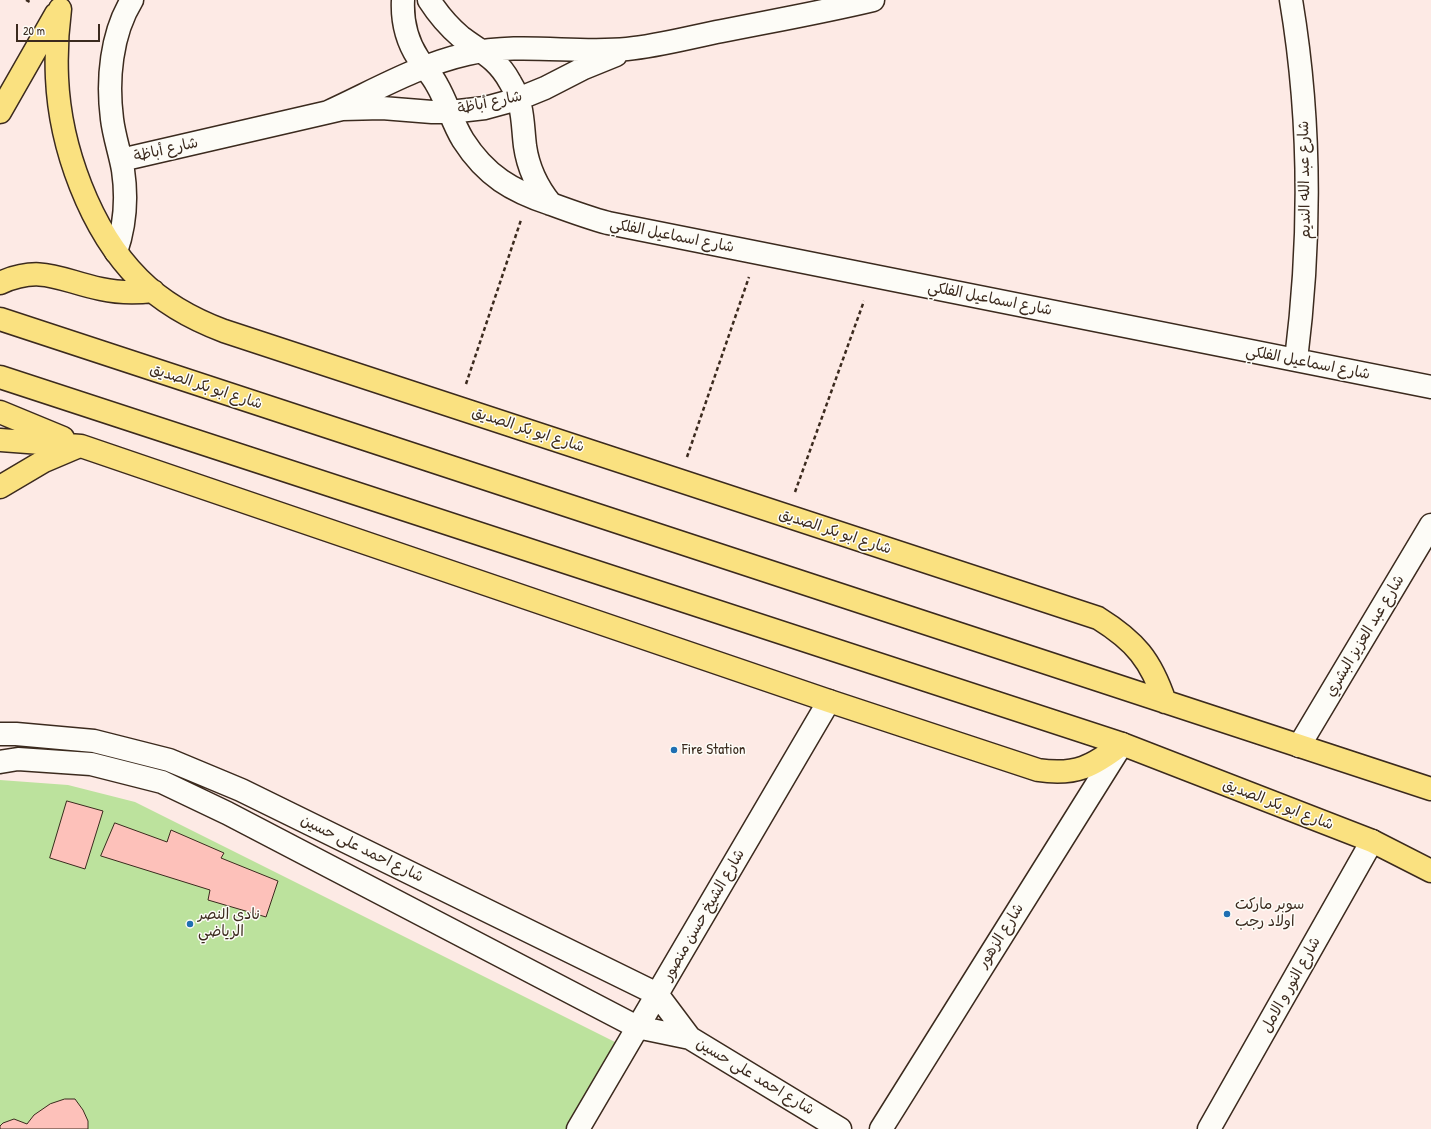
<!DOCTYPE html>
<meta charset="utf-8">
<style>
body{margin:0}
#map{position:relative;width:1431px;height:1129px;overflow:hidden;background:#fdeae5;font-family:"Patrick Hand",sans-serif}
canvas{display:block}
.scale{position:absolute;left:16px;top:24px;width:84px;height:18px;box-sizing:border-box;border:2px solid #3b2a1e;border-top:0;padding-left:5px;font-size:12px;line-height:14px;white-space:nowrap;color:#3b2a1e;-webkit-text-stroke:3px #fdfcf7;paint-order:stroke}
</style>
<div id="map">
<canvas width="1431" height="1129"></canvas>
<div class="scale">20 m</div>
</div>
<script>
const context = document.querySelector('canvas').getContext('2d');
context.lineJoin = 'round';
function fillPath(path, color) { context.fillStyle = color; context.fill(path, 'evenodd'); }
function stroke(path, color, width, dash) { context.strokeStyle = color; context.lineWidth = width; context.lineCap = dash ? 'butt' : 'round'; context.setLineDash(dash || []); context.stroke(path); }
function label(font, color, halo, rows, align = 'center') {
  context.font = font + ' "Patrick Hand","Playpen Sans Arabic",sans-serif'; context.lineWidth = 3; context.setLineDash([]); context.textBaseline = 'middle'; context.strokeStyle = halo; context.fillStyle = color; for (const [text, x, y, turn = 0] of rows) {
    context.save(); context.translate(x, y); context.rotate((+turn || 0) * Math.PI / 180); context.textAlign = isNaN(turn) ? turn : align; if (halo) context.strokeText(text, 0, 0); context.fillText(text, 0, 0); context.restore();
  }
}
const green = new Path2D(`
 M0,780L68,785L135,802L625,1047L575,1129H0Z`);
const building = new Path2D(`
 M67,801L103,811L85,869L50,858Z
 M115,823L167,842L171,830L224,853L221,858L278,881L266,917L208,900L210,890L101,856Z
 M65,1099H75L83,1110L88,1121V1129H0V1126L3,1123L14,1119L27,1124L34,1115L50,1104Z`);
const path = new Path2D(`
 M26,0L32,3
 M466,384L521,220
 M687,457L749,277
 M795,492L864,301`);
const street = new Path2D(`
 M403,0C402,20 407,41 418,58C424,67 432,75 437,85C447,102 452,122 463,140C486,176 512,191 551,204C570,211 589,218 608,223L1431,387
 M429,0C438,14 448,26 461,37C481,52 497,58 510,82C524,105 522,121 525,146C528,167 538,188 551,204
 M1291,0C1311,119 1311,240 1296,360
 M328,112C374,91 418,65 467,54C520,42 574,54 627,49C659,46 691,37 722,31C772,21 823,12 873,0
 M121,160L342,109L382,108L432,112H450L485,108L518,99L545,88L584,68L616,55
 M116,252C125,226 127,197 123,170C120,153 114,136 112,119C107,80 111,34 132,0
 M0,734H16L94,741L169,760L241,790L657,994L690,1038
 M1299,746L1431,525
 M0,762L18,759L91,764L162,782L227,813L637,1027L690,1038L840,1129
 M578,1129L829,701
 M881,1129L1122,744
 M1209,1129L1372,841`);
const primary = new Path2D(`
 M60,9C57,32 56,55 57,78C60,147 90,230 139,279C163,303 192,319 224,331L1098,618C1135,641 1151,660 1165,702
 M0,112L56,14
 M0,283C42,264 61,281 101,289C119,293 136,293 153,291
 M0,319L1431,789
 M0,377L1122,744L1372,841L1431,871
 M0,412L63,438
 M0,440L81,446L829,701L1038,770C1076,776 1093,766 1122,744
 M0,487L44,461L77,447`);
const markers = [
 [674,750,4,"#1f6fb2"],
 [1227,914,4,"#1f6fb2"],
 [190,924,4,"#1f6fb2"]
];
const streetNames = [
 ["شارع أباظة",490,103,-12],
 ["شارع أباظة",166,150,-13],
 ["شارع عبد الله النديم",1305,180,-91],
 ["شارع اسماعيل الفلكي",672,236,11],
 ["شارع اسماعيل الفلكي",990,299,11],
 ["شارع اسماعيل الفلكي",1308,363,11],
 ["شارع ابو بكر الصديق",206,387,18],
 ["شارع ابو بكر الصديق",528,430,18],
 ["شارع ابو بكر الصديق",835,532,18],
 ["شارع عبد العزيز البشري",1365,636,-59],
 ["شارع ابو بكر الصديق",1278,805,21],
 ["شارع احمد على حسين",362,849,26],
 ["شارع الشيخ حسن منصور",704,915,-60],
 ["شارع الزهور",1001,936,-58],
 ["شارع النور و الامل",1291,985,-61],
 ["شارع احمد على حسين",755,1077,31]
];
const poiNames = [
 ["Fire Station",682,750],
 ["سوبر ماركت",1235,905],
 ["اولاد رجب",1235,922],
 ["نادي النصر",198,915],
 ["الرياضي",198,932]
];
fillPath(green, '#bce29d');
fillPath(building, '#fdc1ba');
stroke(building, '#3b2a1e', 1);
stroke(street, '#3b2a1e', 25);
stroke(primary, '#3b2a1e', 25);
stroke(path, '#3b2a1e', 2.5, [4, 3]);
stroke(street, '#fdfcf7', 22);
stroke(primary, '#fae180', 22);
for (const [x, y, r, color] of markers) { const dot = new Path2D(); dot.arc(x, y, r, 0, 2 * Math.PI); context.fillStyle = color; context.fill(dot); stroke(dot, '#fdfcf7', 1.5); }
label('15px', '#3b2a1e', '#fdfcf7', streetNames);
label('15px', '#3b2a1e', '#fdfcf7', poiNames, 'left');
</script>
